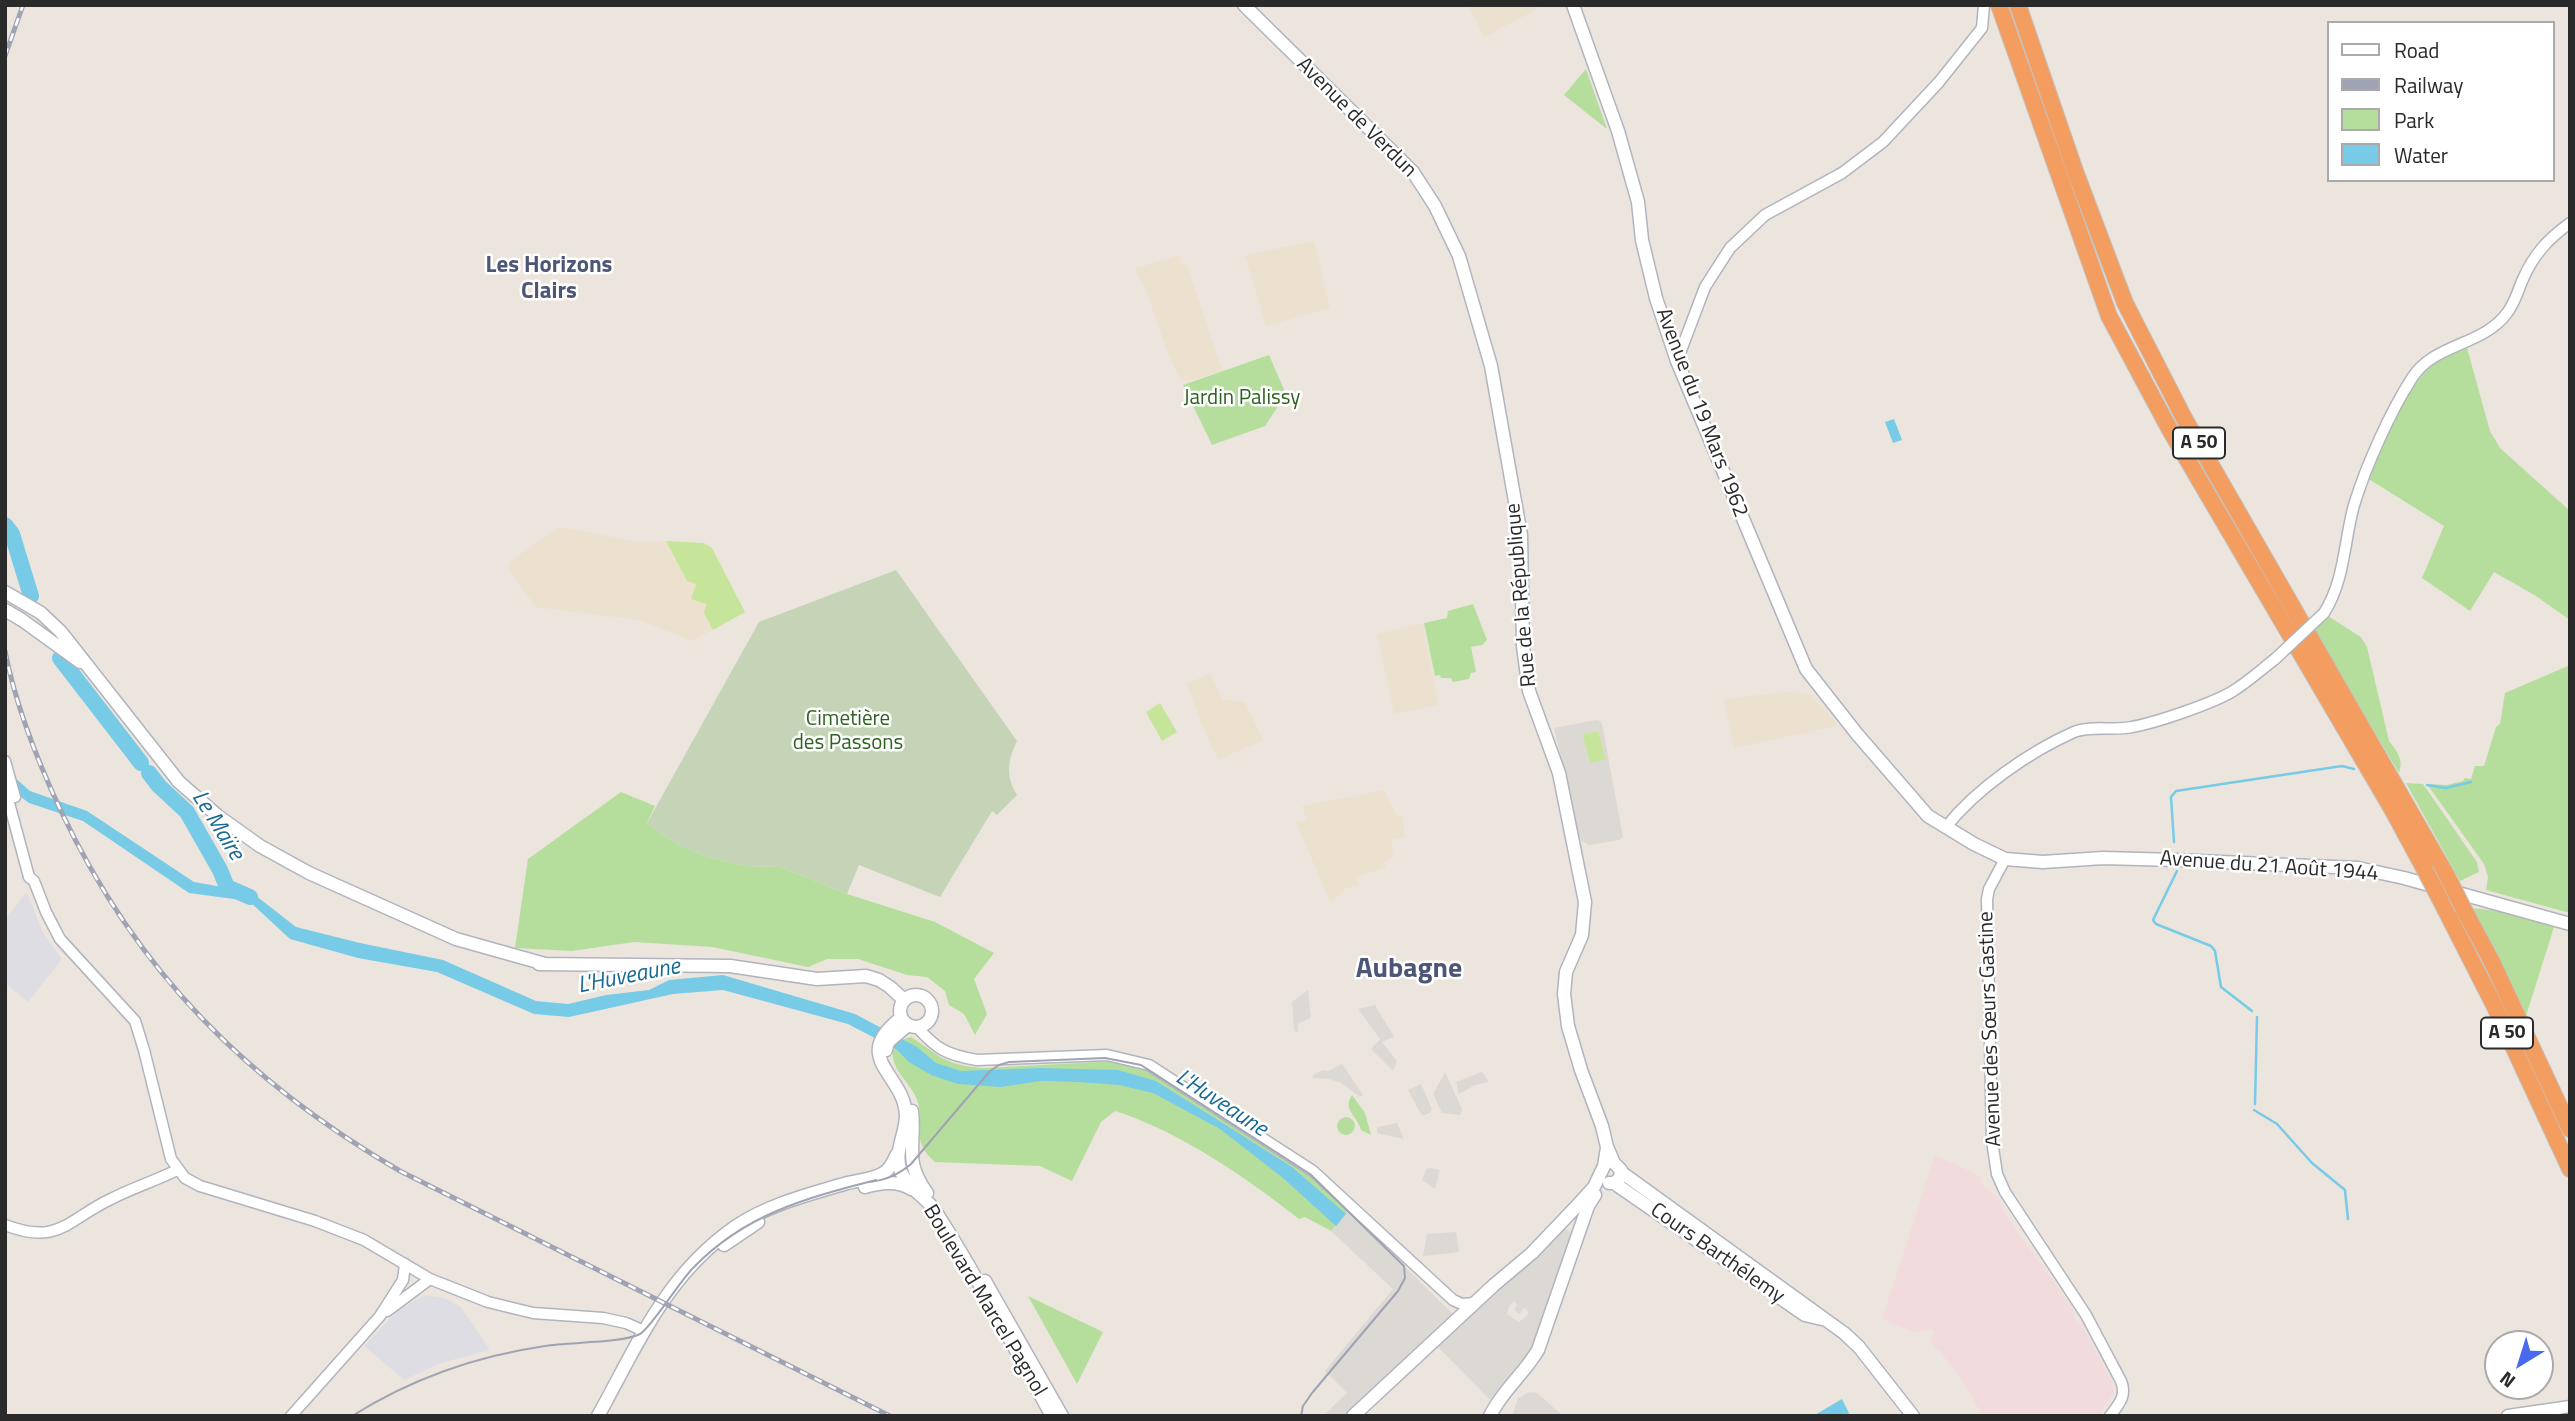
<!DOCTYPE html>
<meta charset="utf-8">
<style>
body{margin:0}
#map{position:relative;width:2575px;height:1421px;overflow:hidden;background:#ebe5dd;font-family:"Titillium Web",sans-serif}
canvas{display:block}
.frame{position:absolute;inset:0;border:7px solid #2a2a2a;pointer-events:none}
.legend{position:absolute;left:2327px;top:21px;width:228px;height:161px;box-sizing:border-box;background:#fff;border:2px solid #aaa;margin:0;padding:9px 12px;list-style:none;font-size:21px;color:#2a2a2a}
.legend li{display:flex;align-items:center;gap:14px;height:35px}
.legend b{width:35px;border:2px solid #aaa}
.north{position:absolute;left:2484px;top:1330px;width:70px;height:70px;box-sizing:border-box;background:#fff;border:2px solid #aaa;border-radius:50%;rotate:218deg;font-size:19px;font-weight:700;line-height:28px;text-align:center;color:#2a2a2a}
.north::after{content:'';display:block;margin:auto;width:24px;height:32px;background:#486aee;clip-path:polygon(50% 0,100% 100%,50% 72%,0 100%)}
</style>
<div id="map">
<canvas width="2575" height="1421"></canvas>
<div class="frame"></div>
<ul class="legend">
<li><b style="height:9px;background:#fff"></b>Road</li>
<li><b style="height:9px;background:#a0a3b3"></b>Railway</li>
<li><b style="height:19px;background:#b5de9d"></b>Park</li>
<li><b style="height:19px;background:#77cbe7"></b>Water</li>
</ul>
<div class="north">N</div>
</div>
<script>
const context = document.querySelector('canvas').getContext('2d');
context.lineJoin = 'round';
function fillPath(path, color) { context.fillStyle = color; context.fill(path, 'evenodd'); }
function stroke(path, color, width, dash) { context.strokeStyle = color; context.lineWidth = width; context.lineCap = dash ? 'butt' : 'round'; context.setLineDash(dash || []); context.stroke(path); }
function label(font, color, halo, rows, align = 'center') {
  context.font = font + ' "Titillium Web",sans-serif'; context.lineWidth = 5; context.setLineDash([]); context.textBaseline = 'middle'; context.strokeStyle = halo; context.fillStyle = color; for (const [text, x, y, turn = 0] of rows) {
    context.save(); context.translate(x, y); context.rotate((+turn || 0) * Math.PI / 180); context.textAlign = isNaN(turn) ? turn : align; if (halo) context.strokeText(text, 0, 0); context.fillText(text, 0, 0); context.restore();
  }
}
const industrial = new Path2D(`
 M27,892L43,933L62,959L28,1002L5,983V919Z
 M425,1295L444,1298L461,1307L490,1350L441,1363L404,1380L364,1346L398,1310Z`);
const education = new Path2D(`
 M1468,5H1545L1484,37Z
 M1314,241L1330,308L1266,326L1245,255Z
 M1179,255L1182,265L1187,264L1222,371L1186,382L1180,379L1169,356L1145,287L1134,269Z
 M560,527L640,542L666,541L687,581L696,584L706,604L704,613L713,630L692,641L640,620L536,607L508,569L509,562Z
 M1423,623L1438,705L1394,714L1377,634Z
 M1211,674L1222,699L1245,702L1263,740L1218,760L1201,723L1187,683Z
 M1795,691L1811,695L1837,723V726L1734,748L1724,699Z
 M1384,790L1397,816H1403L1405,837L1392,839L1393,858L1384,862L1386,867L1356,877L1359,885L1346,888L1331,904L1296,822L1307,820L1302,806Z`);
const medical = new Path2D(`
 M1935,1155L1980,1176L1981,1184L1997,1197L2007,1217L2075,1312L2073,1316L2077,1324H2081L2113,1383L2114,1392L2099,1416H1983L1961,1379L1940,1351L1935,1349L1930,1338L1934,1334L1932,1329L1914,1332L1882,1319Z`);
const green = new Path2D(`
 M1586,69L1607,129L1564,95Z
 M2467,348L2490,431L2500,448L2570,511V620L2536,596L2494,572L2470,611L2422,578L2444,526L2367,478C2384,443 2406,380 2441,359C2449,355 2458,352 2467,348Z
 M1269,355L1286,394L1265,426L1212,445L1183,385Z
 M1473,604L1487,640L1482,645L1471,647L1476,672L1471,673L1469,679L1453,682L1451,678H1441L1440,675L1435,676L1424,623L1447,618L1448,611Z
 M2328,616L2361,637L2367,647L2389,741C2397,751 2404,760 2399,773L2313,629Z
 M2570,665V913L2486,890L2488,877L2484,864L2427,784L2447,785L2463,781L2465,778L2471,779L2475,766H2484L2496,727L2500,724L2505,693Z
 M2406,783L2423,784L2477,862L2479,872L2460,881Z
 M621,792L655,806L647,823L678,845L708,857L746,866L780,867L847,894L935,922L994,953L974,979L987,1014L975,1035L964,1014L949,1005L945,991L927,977L907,975L858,959H827L808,967L712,947L634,942L572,951L515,948L528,859Z
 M2470,908L2502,911L2554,927L2526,1016Z
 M911,1037C942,1057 944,1065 984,1068L1117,1061L1143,1069L1172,1084L1310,1175L1348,1211L1331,1231L1305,1217L1299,1219C1247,1178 1179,1131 1115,1111L1101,1122L1072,1181L1040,1166L935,1162C907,1138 928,1122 915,1095C908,1082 895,1072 893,1057C892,1051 895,1047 898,1041Z
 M1352,1095L1365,1113L1371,1135L1361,1130C1357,1115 1342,1110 1352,1095Z
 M1337 1126a9 9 0 1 1 18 0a9 9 0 1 1-18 0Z
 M1028,1296L1103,1332L1077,1384Z`);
const cemetery = new Path2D(`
 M896,570L1017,741C1008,759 1005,776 1017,795L997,815L992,811L940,897L859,865L847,894L780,867L746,866L708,857L678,845L647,823L759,622Z`);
const pitch = new Path2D(`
 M666,541L704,543L712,548L745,612L713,630L704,613L706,604L691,599L696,584L687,581Z
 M1160,703L1177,732L1162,741L1146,712Z
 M1599,731L1606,760L1590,763L1582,734Z`);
const plaza = new Path2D(`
 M1596,720L1601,721L1603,729L1623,837L1619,840L1589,845L1580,840L1554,728ZM1598,731L1606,759L1590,763L1582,734Z
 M1308,990L1311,1018L1298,1024V1032L1294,1031L1292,1002Z
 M1375,1005L1394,1037L1382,1042L1397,1061L1393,1071L1371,1049L1380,1039L1358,1009Z
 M1342,1064L1363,1095L1360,1097L1341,1083L1329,1079L1313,1078V1075L1323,1070L1328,1071Z
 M1445,1072L1462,1109L1460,1115L1442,1113L1433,1094Z
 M1482,1072L1489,1082L1475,1085L1459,1094L1456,1082Z
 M1421,1084L1432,1109L1430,1113L1422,1116L1408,1090Z
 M1397,1123L1404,1139L1377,1133V1127Z
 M1431,1168L1440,1170L1435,1189L1422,1180L1426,1169Z
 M1348,1211L1454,1315L1352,1410L1343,1416H1323L1347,1393L1325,1371L1393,1289L1331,1231Z
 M1557,1229H1566L1570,1232L1573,1240L1528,1360L1490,1400L1436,1345ZM1514,1301L1517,1305L1514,1310L1519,1314L1524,1308L1527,1309L1528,1314L1519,1322L1507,1314L1509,1306Z
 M1456,1232L1459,1252L1423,1256L1427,1234Z
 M1530,1392L1537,1393L1563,1416H1512L1518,1398Z`);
const water = new Path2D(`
 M1894,419L1902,440L1893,443L1885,422Z
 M5,769L30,791L87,811L194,882L251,892L296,927L360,943L443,960L536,1001L568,1004L606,995L649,990L669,980L723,975L855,1014L917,1047L936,1063L961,1071L1039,1068L1118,1070L1156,1081L1292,1167L1346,1214L1336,1226L1283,1178L1220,1129L1153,1093L1119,1085L1078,1082L1041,1081L1001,1087L958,1084L931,1075L909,1062L896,1049L848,1024L723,990L673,994L569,1017L534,1014L437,972L358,958L290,939L249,901L189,893L83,821L29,803L5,785Z
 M1842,1399L1849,1413L1846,1416H1813Z`);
const stream = new Path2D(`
 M2427,785L2446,788L2471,782
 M2174,842L2171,797L2176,791L2342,766L2354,769
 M2177,871L2153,920L2156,924L2211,946L2215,951L2221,987L2252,1011
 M2255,1104L2257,1017
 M2254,1110L2277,1124L2312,1163L2345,1190L2348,1219`);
const river = new Path2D(`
 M5,525L12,534L31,596
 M60,658L141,763
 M149,773L159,786L187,812L220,870L227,887L250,897`);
const tertiary = new Path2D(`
 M1677,361L1705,287L1730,248L1765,215L1842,173L1883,142L1939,82L1982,28L1984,5
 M2324,613C2345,580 2344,541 2354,505C2366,466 2390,412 2412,378C2434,343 2483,346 2507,313C2515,303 2518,290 2523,279C2534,254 2548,239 2570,223
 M5,761L15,797
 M5,788L29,877L34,881L46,912L60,939L135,1021L144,1050L171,1159L185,1178L200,1186L315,1221L364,1240L430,1279L488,1302L533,1313L603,1318L626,1323L644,1331
 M1946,827C1976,789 2029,752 2074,732C2091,725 2114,731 2132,727C2155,723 2214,703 2233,691C2248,682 2262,669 2275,659
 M2005,859L1989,889L1987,899L1992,1141L1997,1174L2005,1192L2086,1315L2121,1381C2127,1396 2119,1404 2110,1416
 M917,1027C937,1050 948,1055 977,1060L1107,1055L1149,1065L1313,1171L1453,1300L1462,1304L1475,1303
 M5,1225C59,1246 68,1219 111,1199C132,1188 155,1181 177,1170
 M387,1311L430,1279
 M291,1416L380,1316L403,1280L405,1264`);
const secondary = new Path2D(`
 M1244,5L1413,172L1435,206L1459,256L1491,366L1521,535L1523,646L1529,691L1559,773L1585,902L1582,935L1566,972L1564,994L1568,1026L1581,1070L1602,1126L1607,1147L1614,1163L1621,1170L1620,1178L1614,1183
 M1573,5L1618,131L1638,202L1642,240L1656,298L1677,361L1806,669L1857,734L1928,816L1974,844L2005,859L2043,862L2103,858L2175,860L2358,868L2404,878L2570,924
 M5,592L41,613L61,632L179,782L218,816L260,846L309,873L456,939L545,964
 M5,610L22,620L80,662
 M539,964L730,966L817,979L866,976L879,980L890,987L904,1000
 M900 1011a16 16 0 1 1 32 0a16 16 0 1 1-32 0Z
 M901,1018C849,1058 904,1073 906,1115C906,1135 893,1152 901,1172C908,1189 927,1197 936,1212C978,1277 1014,1348 1052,1416
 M886,1050L888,1042L908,1025
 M912,1111C916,1147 903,1160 927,1193
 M1621,1172L1844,1333L1859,1347L1913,1416
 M1609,1183H1614L1805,1315L1822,1319
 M865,1187C880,1183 897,1180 911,1189
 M724,1245L758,1222
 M985,1281L1062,1416
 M598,1416C638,1344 665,1276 735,1227C767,1205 807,1195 844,1184C857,1180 874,1180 885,1172C891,1168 894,1160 897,1154
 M1353,1416L1494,1285L1532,1253L1574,1209L1594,1187L1604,1166L1607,1148
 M1490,1416C1502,1391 1524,1374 1538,1350L1588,1206L1595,1195
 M2508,1416L2570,1407`);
const motorway = new Path2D(`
 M1999,5L2109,316L2170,430L2392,809L2425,870
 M2018,5L2075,171L2125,303L2184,418L2447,876
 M2440,899L2494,1005L2570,1169
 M2463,908L2492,962L2570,1129`);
const tram = new Path2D(`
 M869,1182C886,1180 898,1175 911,1164L990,1071L999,1065L1009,1062L1105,1058L1141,1065L1310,1174L1404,1266L1405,1278L1398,1291L1312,1393L1303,1406L1301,1416
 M352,1416C411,1379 476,1356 545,1346C568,1342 623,1343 640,1334C651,1328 679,1282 693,1268C745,1214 806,1198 876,1180
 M2554,1416L2570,1413`);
const rail = new Path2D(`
 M5,56L23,5
 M5,651C16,707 37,760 61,811C137,972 247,1082 400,1171L890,1416`);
const tertiaryBridge = new Path2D(`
 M2275,659L2324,613`);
const motorwayBridge = new Path2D(`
 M2425,870L2440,899
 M2447,876L2463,908`);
const shields = [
 [2199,443,52],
 [2507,1033,52]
];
const shieldNames = [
 ["A 50",2199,443],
 ["A 50",2507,1033]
];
const streetNames = [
 ["Avenue de Verdun",1356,118,45],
 ["Avenue du 19 Mars 1962",1701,413,69],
 ["Rue de la République",1522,595,-95],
 ["Avenue du 21 Août 1944",2269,867,4],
 ["Avenue des Sœurs Gastine",1991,1029,-92],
 ["Cours Barthélemy",1717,1254,35],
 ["Boulevard Marcel Pagnol",984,1301,59]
];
const parkNames = [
 ["Jardin Palissy",1242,399],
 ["Cimetière",848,720],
 ["des Passons",848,744]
];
const neighbourhoodNames = [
 ["Les Horizons",549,266],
 ["Clairs",549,292]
];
const waterNames = [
 ["Le Maïre",217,826,58],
 ["L'Huveaune",629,977,-11],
 ["L'Huveaune",1221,1104,33]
];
const districtNames = [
 ["Aubagne",1409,970]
];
fillPath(industrial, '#dfdde4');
fillPath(education, '#ece1ce');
fillPath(medical, '#f2dbdd');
fillPath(green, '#b5de9d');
fillPath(cemetery, '#c5d4b6');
fillPath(pitch, '#c6e59a');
fillPath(plaza, '#dcd8d4');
fillPath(water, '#77cbe7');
stroke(stream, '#77cbe7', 2.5);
stroke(river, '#77cbe7', 16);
stroke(tertiary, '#b1b4bd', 13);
stroke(secondary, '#b1b4bd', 15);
stroke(motorway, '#c3c3c3', 18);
stroke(tertiary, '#fff', 10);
stroke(secondary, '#fff', 12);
stroke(motorway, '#f49d60', 16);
stroke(tram, '#a0a3b3', 2);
stroke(rail, '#a0a3b3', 5);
stroke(rail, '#fff', 2.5, [8]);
stroke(tertiaryBridge, '#b1b4bd', 13, []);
stroke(motorwayBridge, '#c3c3c3', 18, []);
stroke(tertiaryBridge, '#fff', 10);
stroke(motorwayBridge, '#f49d60', 16);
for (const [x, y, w] of shields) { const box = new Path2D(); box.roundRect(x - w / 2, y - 15.5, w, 31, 5); context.fillStyle = '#fff'; context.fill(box); stroke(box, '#2a2a2a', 2); }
label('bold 19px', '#2a2a2a', null, shieldNames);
label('21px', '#2a2a2a', '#fff', streetNames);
label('21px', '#2e631f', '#fff', parkNames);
label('bold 23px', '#4e5678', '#fff', neighbourhoodNames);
label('italic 23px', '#166a93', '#fff', waterNames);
label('bold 28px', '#4e5678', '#fff', districtNames);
</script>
